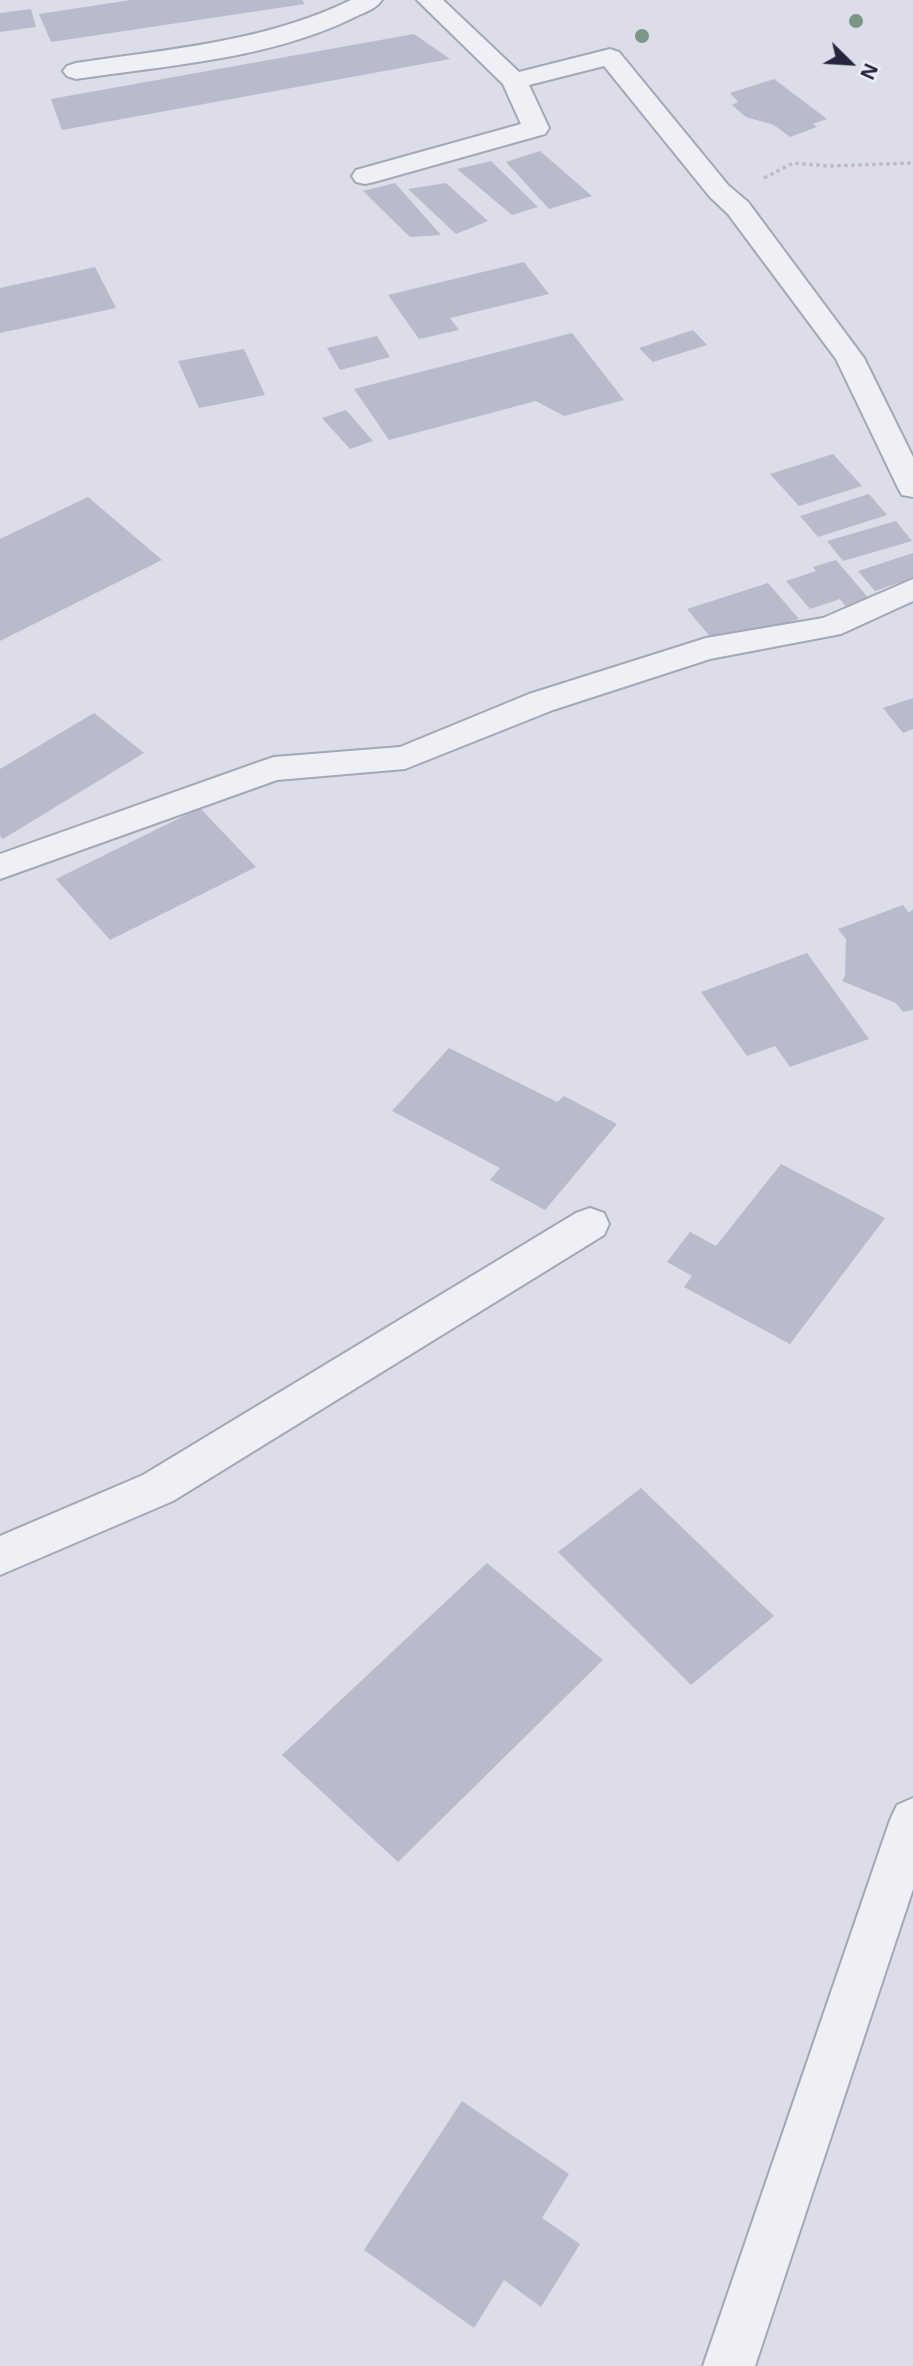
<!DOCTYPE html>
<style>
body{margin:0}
#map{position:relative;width:913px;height:2366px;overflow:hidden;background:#dcdde8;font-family:"Open Sans",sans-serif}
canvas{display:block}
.north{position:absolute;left:815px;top:28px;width:70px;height:70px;-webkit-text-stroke:5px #ebedf5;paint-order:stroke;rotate:114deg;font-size:19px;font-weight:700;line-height:28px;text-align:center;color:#242640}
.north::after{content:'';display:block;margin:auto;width:24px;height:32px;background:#242640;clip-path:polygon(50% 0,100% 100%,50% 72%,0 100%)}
</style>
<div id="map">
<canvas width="913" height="2366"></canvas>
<div class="north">N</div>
</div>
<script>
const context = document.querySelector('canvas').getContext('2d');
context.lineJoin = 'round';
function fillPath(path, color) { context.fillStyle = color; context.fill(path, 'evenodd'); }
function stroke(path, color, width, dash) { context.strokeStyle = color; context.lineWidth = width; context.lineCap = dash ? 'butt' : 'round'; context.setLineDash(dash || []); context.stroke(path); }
const building = new Path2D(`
 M131,0H302L305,4L51,42L39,14Z
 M31,9L36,27L0,32V13Z
 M414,34L450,59L62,130L51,99Z
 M774,79L827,119L813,124L817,127L790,137L774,125L746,117L732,105L738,102L730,93Z
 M540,151L592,196L549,209L506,162Z
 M491,161L538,207L512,215L457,169Z
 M395,183L441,235L410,237L363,191Z
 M446,183L488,221L456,234L408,189Z
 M524,262L549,294L450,318L459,330L419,339L388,295Z
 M95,267L116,308L0,333V288Z
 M693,330L707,345L653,362L639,348Z
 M572,333L624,400L564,416L536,401L389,440L354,389Z
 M377,336L390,357L340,370L327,348Z
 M244,349L265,395L199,408L178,361Z
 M346,410L373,441L350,449L322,418Z
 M833,454L862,486L799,506L770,474Z
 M869,494L887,515L818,537L800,516Z
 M88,497L162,560L0,641V539Z
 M896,521L912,541L843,561L827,541Z
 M913,553V578L875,591L858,571Z
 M836,560L870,600L847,608L840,599L810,609L786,581L816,571L813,567Z
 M768,583L799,619L717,645L687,609Z
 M913,698V729L903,733L883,708Z
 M94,713L144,753L3,839L0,836V769Z
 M200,808L256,867L110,940L56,879Z
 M903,905L909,913L913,909V1010L903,1012L896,1003L842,981L845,976L846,939L838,929Z
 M807,953L869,1039L790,1067L775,1046L747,1056L701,992Z
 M449,1048L557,1102L564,1096L617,1124L545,1210L490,1180L500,1168L392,1111Z
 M781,1164L885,1218L790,1344L684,1287L692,1276L667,1262L690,1232L716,1246Z
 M641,1488L774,1616L691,1685L558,1552Z
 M487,1563L603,1660L398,1862L282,1755Z
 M462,2101L569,2174L542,2218L580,2244L541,2307L504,2280L474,2328L364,2250Z`);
const path = new Path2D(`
 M764,178L793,163L828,166L913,163`);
const minor = new Path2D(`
 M351,0H382C376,9 365,12 355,17C270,59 169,65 76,79L67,76L63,71L67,66L76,63C169,49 265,42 351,0Z
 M417,0H443L519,72L610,49L619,52L728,185L748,202L864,358L913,457V497L902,495L898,488L836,359L728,214L710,197L604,66L529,85L549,128L545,134L374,182L365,184L356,182L352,176L356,170L521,124L503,84Z
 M913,579V601L841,634L710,659L553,710L405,769L277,780L0,879V854L262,761L274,757L400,747L529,694L706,638L823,618Z
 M590,1208L604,1213L609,1224L604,1235L173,1501L0,1575V1536L143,1475L576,1213Z
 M913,1798V1889L755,2366H703L890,1820L897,1805Z`);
const trees = [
 [856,21],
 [642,36]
];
fillPath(building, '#b9bacb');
stroke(minor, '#a5a6b6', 4);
stroke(path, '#babbc7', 3.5, [3.5, 3.5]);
fillPath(minor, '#efeff6');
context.fillStyle = '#7d9786';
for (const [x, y] of trees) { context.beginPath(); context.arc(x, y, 7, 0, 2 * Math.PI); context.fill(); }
</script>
